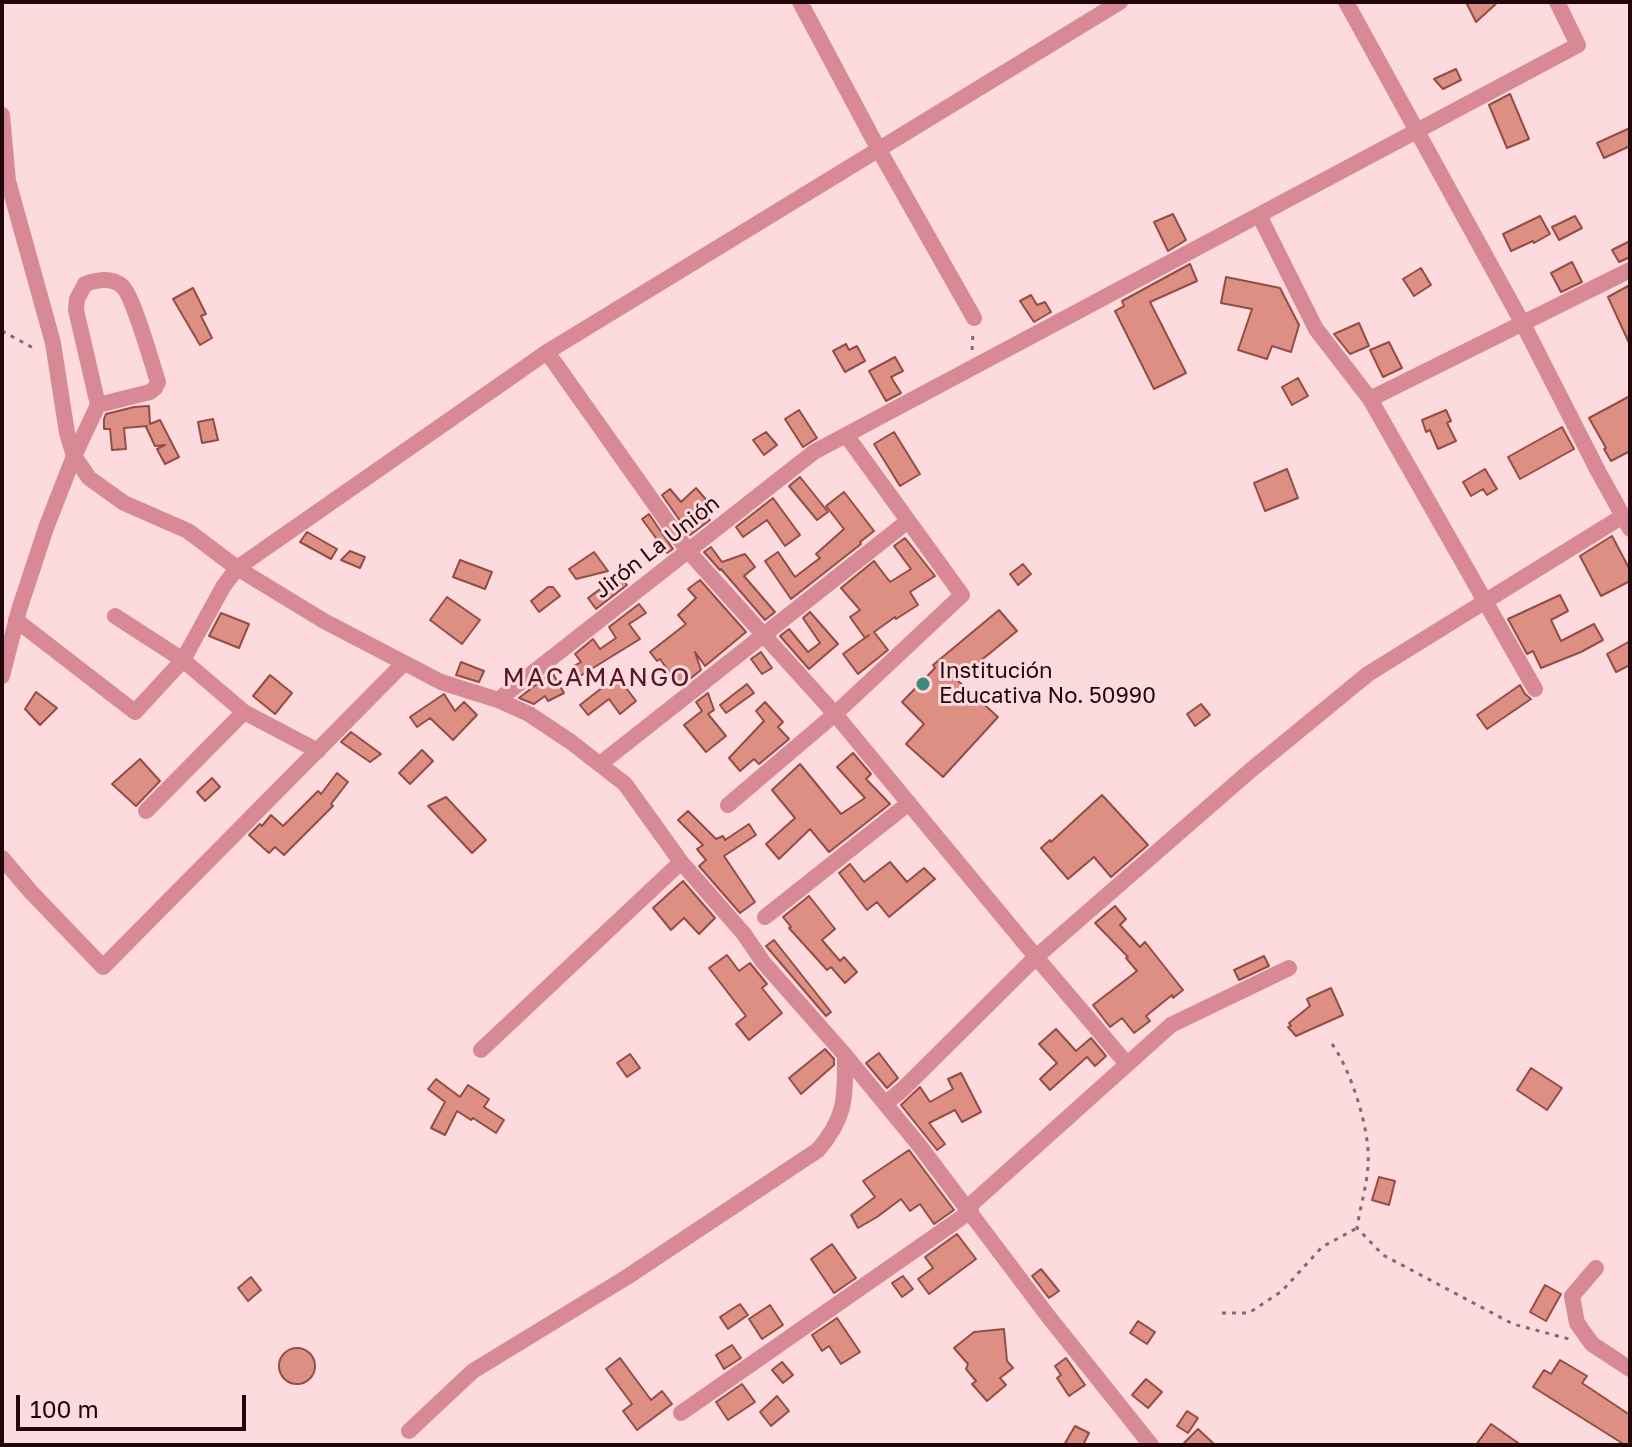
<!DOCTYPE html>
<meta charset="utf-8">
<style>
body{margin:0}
#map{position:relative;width:1632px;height:1447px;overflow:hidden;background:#fcdade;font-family:"Golos Text",sans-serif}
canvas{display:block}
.frame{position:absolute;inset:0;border:4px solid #21060c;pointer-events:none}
.scale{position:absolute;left:16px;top:1395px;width:230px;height:36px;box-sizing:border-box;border:4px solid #21060c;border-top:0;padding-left:10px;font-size:24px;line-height:28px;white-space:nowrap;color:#21060c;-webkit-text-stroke:6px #fcdade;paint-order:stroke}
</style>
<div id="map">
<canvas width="1632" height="1447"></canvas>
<div class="frame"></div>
<div class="scale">100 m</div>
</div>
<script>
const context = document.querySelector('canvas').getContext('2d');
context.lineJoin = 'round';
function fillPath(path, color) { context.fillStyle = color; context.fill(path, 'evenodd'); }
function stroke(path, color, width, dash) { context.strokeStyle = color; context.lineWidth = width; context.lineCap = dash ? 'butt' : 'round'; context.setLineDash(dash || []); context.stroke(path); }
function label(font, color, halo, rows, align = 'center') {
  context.font = font + ' "Golos Text",sans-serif'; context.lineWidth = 6; context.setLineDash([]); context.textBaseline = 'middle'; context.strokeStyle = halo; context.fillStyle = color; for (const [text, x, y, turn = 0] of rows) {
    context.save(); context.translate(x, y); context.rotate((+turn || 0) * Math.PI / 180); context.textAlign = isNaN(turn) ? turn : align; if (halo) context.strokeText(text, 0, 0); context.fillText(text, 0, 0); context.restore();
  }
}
const building = new Path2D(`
 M1466,2H1498L1476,22Z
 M1456,69L1461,80L1443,89L1434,79Z
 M1510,94L1529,139L1507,148L1489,105Z
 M1630,128V146L1604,158L1597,143Z
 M1173,214L1186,240L1168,251L1154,222Z
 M1540,216L1550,234L1534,243L1533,241L1511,251L1503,234Z
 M1575,216L1582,228L1559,240L1552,227Z
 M1630,241V257L1619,262L1612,250Z
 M1572,262L1582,282L1561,292L1551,273Z
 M1190,264L1197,281L1150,302L1186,373L1154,389L1115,311L1124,306L1122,301Z
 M1421,268L1431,285L1414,296L1403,279Z
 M1226,277L1280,288L1299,325L1291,352L1272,346L1267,359L1238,350L1252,309L1221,303Z
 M1630,285V345L1608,297Z
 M193,288L206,314L201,316L212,338L200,345L173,299Z
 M1031,295L1037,305L1045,302L1051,312L1034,322L1020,301Z
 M1359,323L1369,346L1350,354L1334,334Z
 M1389,342L1402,368L1383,377L1370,350Z
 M846,344L849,350L857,346L865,361L845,372L833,351Z
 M895,357L903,371L891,377L901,393L886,401L869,371Z
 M1298,378L1308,396L1292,405L1282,387Z
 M1630,396V451L1611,461L1604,449L1606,448L1589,418Z
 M149,406L150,424L160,420L179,457L165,464L157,449L165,445L155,446L146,427L147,426L124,428L126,449L112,450L110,429H104V419L106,414L134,407Z
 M799,410L817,438L803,447L785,419Z
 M1446,410L1451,421L1447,423L1456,441L1438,449L1430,430L1426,432L1422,420Z
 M213,419L218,440L202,443L198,422Z
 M1562,427L1574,449L1520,479L1508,457Z
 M766,432L777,445L764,455L753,440Z
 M894,432L920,474L900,486L874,444Z
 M1287,469L1298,498L1265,511L1254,483Z
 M1485,469L1497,489L1487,495L1483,489L1471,496L1463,482Z
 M800,477L828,512L817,520L789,486Z
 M696,488L709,503L700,511L710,520L690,535L662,495L670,489L681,502Z
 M844,492L874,531L860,542L861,544L791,599L765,561L778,552L795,577L820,558L816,554L844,529L826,506Z
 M773,498L800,535L785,546L767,520L743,537L736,527Z
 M649,514L673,549L667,553L642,519Z
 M307,532L337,549L331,559L300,542Z
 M1612,536L1630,570V581L1601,596L1580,556Z
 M905,538L935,576L910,592L918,605L896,619L895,617L874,632L888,650L858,674L843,654L869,635L865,638L850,617L860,610L841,588L874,561L890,582L911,569L894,546Z
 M711,547L722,562L745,554L755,567L744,576L775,612L765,620L721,569L720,570L704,552Z
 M350,551L365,557L360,568L341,560Z
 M594,552L608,571L576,579L569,569Z
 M460,560L492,572L485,589L453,577Z
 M1023,564L1031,574L1018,585L1010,574Z
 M619,575L627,585L596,609L588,598Z
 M700,580L746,632L705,666L695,652L701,670L680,687L660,659L657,661L650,652L686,624L678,615L696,598L688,589Z
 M548,587H553L560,596L539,612L531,601Z
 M1560,595L1568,611L1551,620L1561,641L1594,624L1603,640L1581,652L1541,668L1533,651L1527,654L1508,619Z
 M447,597L480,620L462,644L430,620Z
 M639,604L646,613L629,624L640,639L580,676L574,666L581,662L575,654L593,639L600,649L616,638L609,627Z
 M999,610L1017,631L957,680L998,717L943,777L906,744L924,724L902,702L935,668L933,665Z
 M810,612L838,644L809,669L780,636L789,629L808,652L820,643L803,618Z
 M221,613L249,624L239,648L209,636Z
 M1630,641V665L1616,672L1607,654Z
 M761,652L772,668L762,674L751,659Z
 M461,662L484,671L479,682L456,675Z
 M552,672L564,693L548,701L545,696L534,704L519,698Z
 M270,675L292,693L275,714L253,696Z
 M617,676L636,701L620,714L609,699L588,715L580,705Z
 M747,684L754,693L726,713L720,705Z
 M1520,685L1525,694L1531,699L1487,729L1477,715Z
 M36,692L57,708L40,725L25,709Z
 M708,693L714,710L708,714L726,736L706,752L684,725L702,711L696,702Z
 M444,694L455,711L464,702L477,715L453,740L430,718L417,727L410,717Z
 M765,702L783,722L778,727L789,739L759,764L754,759L740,771L729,758L764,721L756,711Z
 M1201,704L1210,715L1195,726L1187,714Z
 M351,732L381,754L370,762L341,742Z
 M422,750L433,761L410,784L399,773Z
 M853,753L871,774L866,779L890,804L829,852L810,829L779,859L766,844L795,818L772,790L800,764L841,814L865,798L837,767Z
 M140,759L160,781L136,806L112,784Z
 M337,773L348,782L331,804L333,806L284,855L275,847L269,853L249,835L260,824L262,826L271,815L283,826L318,791L321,794Z
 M212,778L220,787L205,801L197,792Z
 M1102,795L1148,845L1111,877L1094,857L1068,879L1041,848L1050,840L1051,842Z
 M446,797L486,840L472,853L428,806Z
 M688,811L716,839L723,836L725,840L749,824L756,835L724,856L755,902L740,913L699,866L706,860L697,849L703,845L678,820Z
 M890,862L907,882L924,868L935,879L889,917L877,902L867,910L839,873L850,864L864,882Z
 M683,881L715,918L699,934L684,918L671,930L653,908Z
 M809,896L835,929L822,940L840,961L844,957L857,972L845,983L831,967L827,970L789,928L791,927L783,917Z
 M1115,906L1126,919L1120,925L1140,947L1145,942L1183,990L1173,998L1172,995L1146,1016L1150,1021L1134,1033L1122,1018L1110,1027L1093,1005L1137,971L1126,958L1128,957L1095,923Z
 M774,940L831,1012L826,1016L766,946Z
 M727,955L739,971L750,963L767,984L762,988L782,1013L749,1040L736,1024L746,1016L709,968Z
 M1264,956L1269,966L1239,980L1234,970Z
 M1331,988L1343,1015L1296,1036L1288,1027L1291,1026L1289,1023L1310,1006L1307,999Z
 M1056,1029L1076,1051L1091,1038L1106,1056L1095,1066L1087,1057L1050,1090L1040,1079L1057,1063L1039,1044Z
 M825,1049L834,1059V1065L801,1094L789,1078Z
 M879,1053L898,1078L887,1088L866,1063Z
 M630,1054L640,1068L627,1077L617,1063Z
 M1531,1068L1562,1088L1547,1110L1517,1090Z
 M961,1073L981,1112L962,1122L955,1110L929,1123L945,1144L937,1150L901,1105L920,1087L930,1102L953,1089L948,1079Z
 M436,1079L460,1097L468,1085L489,1099L484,1107L504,1120L496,1133L473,1118L471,1120L457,1111L445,1135L431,1128L445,1102L428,1089Z
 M909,1150L954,1210L934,1224L920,1204L910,1211L901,1199L877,1217L858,1228L851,1215L875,1197L863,1181Z
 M1379,1177L1395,1181L1389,1205L1372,1200Z
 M957,1234L976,1259L929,1294L918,1279L933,1268L925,1257Z
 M832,1244L856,1278L834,1293L811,1259Z
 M1041,1269L1059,1291L1049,1298L1032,1276Z
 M903,1276L913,1289L902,1297L892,1283Z
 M251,1277L261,1290L248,1301L238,1288Z
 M1545,1285L1561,1294L1546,1321L1530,1312Z
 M740,1304L748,1315L728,1329L720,1317Z
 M770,1305L783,1325L762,1339L749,1319Z
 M837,1318L860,1352L841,1364L829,1346L822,1351L812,1335Z
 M1138,1321L1155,1332L1147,1344L1130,1333Z
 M1004,1329L1007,1361L1013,1368L1000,1378L1006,1385L987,1401L972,1384L976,1381L966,1369L968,1364L954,1348L974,1332Z
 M732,1345L741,1358L724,1369L716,1355Z
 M279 1366a18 18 0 1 1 36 0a18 18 0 1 1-36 0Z
 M620,1358L651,1400L662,1391L672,1404L637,1430L623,1411L632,1404L606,1369Z
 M1066,1358L1085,1385L1069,1396L1057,1378L1061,1375L1055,1366Z
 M1560,1360L1587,1376L1582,1383L1630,1415V1445H1625L1533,1387L1544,1370L1551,1374Z
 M782,1362L793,1375L783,1383L772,1370Z
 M1146,1379L1162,1392L1148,1408L1132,1395Z
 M742,1384L755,1402L728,1420L716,1402Z
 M777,1396L789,1411L771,1426L760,1412Z
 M1187,1411L1198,1418L1188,1433L1177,1426Z
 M1491,1424L1521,1445H1476Z
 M1075,1426L1089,1433L1083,1445H1064Z
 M1198,1429L1215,1445H1182Z`);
const path = new Path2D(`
 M2,331L37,350
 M972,350L973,333
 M1332,1044C1351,1070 1371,1132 1368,1165C1367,1186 1360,1207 1357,1228L1383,1255L1513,1324L1569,1339
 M1222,1313H1249L1282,1291L1322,1247L1357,1228`);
const minor = new Path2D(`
 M800,2L879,150L974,318
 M1346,2L1523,324L1598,471L1630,529
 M2,115L8,181L53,343L67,433L74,456L89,478L124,503L188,531L237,568L324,621L441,682L498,700L529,714L571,742L625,784L681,862L744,934L763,962L845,1055L919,1145L1048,1316L1151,1445
 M1259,215L1316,329L1370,399L1535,689
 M547,352L688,551L835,714L1036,957L1127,1064
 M1370,399L1630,270
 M115,616L183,660L244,712L318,751
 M16,620L135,712L183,660L223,587L237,568L547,352L1120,2
 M2,676L19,610L46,528L74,456L98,405L76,310L77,299L85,284C96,280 112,277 122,286C133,295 152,364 158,382L155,388L150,392L98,405
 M498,700L814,452L1578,45L1557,2
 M600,764L908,521
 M728,805L835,714L962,595L846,435
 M146,811L244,712
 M2,858L31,892L103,967L403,664
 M765,917L909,803
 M481,1050L681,862
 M885,1104L903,1089L1036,957L1251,770L1368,674L1623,516
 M967,1208L1171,1025L1289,968
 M1596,1268L1572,1296L1577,1323L1592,1344L1630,1369
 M681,1413L971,1211
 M409,1431L473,1371L627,1277L818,1150C847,1116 845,1097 845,1055`);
const markers = [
 [923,684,8,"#418883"]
];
const streetNames = [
 ["Jirón La Unión",657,547,-38]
];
const poiNames = [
 ["Institución",939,671],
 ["Educativa No. 50990",939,696]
];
const quarterNames = [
 ["MACAMANGO",597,678]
];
fillPath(building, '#dd8f84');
stroke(building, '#934d43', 2);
stroke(path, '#86686d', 3, [4, 6]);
stroke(minor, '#d78996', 16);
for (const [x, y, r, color] of markers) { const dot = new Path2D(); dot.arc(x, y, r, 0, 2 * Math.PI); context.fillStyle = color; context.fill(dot); stroke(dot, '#fcdade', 3); }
label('22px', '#21060c', '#fcdade', streetNames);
label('22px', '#21060c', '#fcdade', poiNames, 'left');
context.letterSpacing = '2px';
label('26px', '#581728', '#fcdade', quarterNames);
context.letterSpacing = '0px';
</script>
